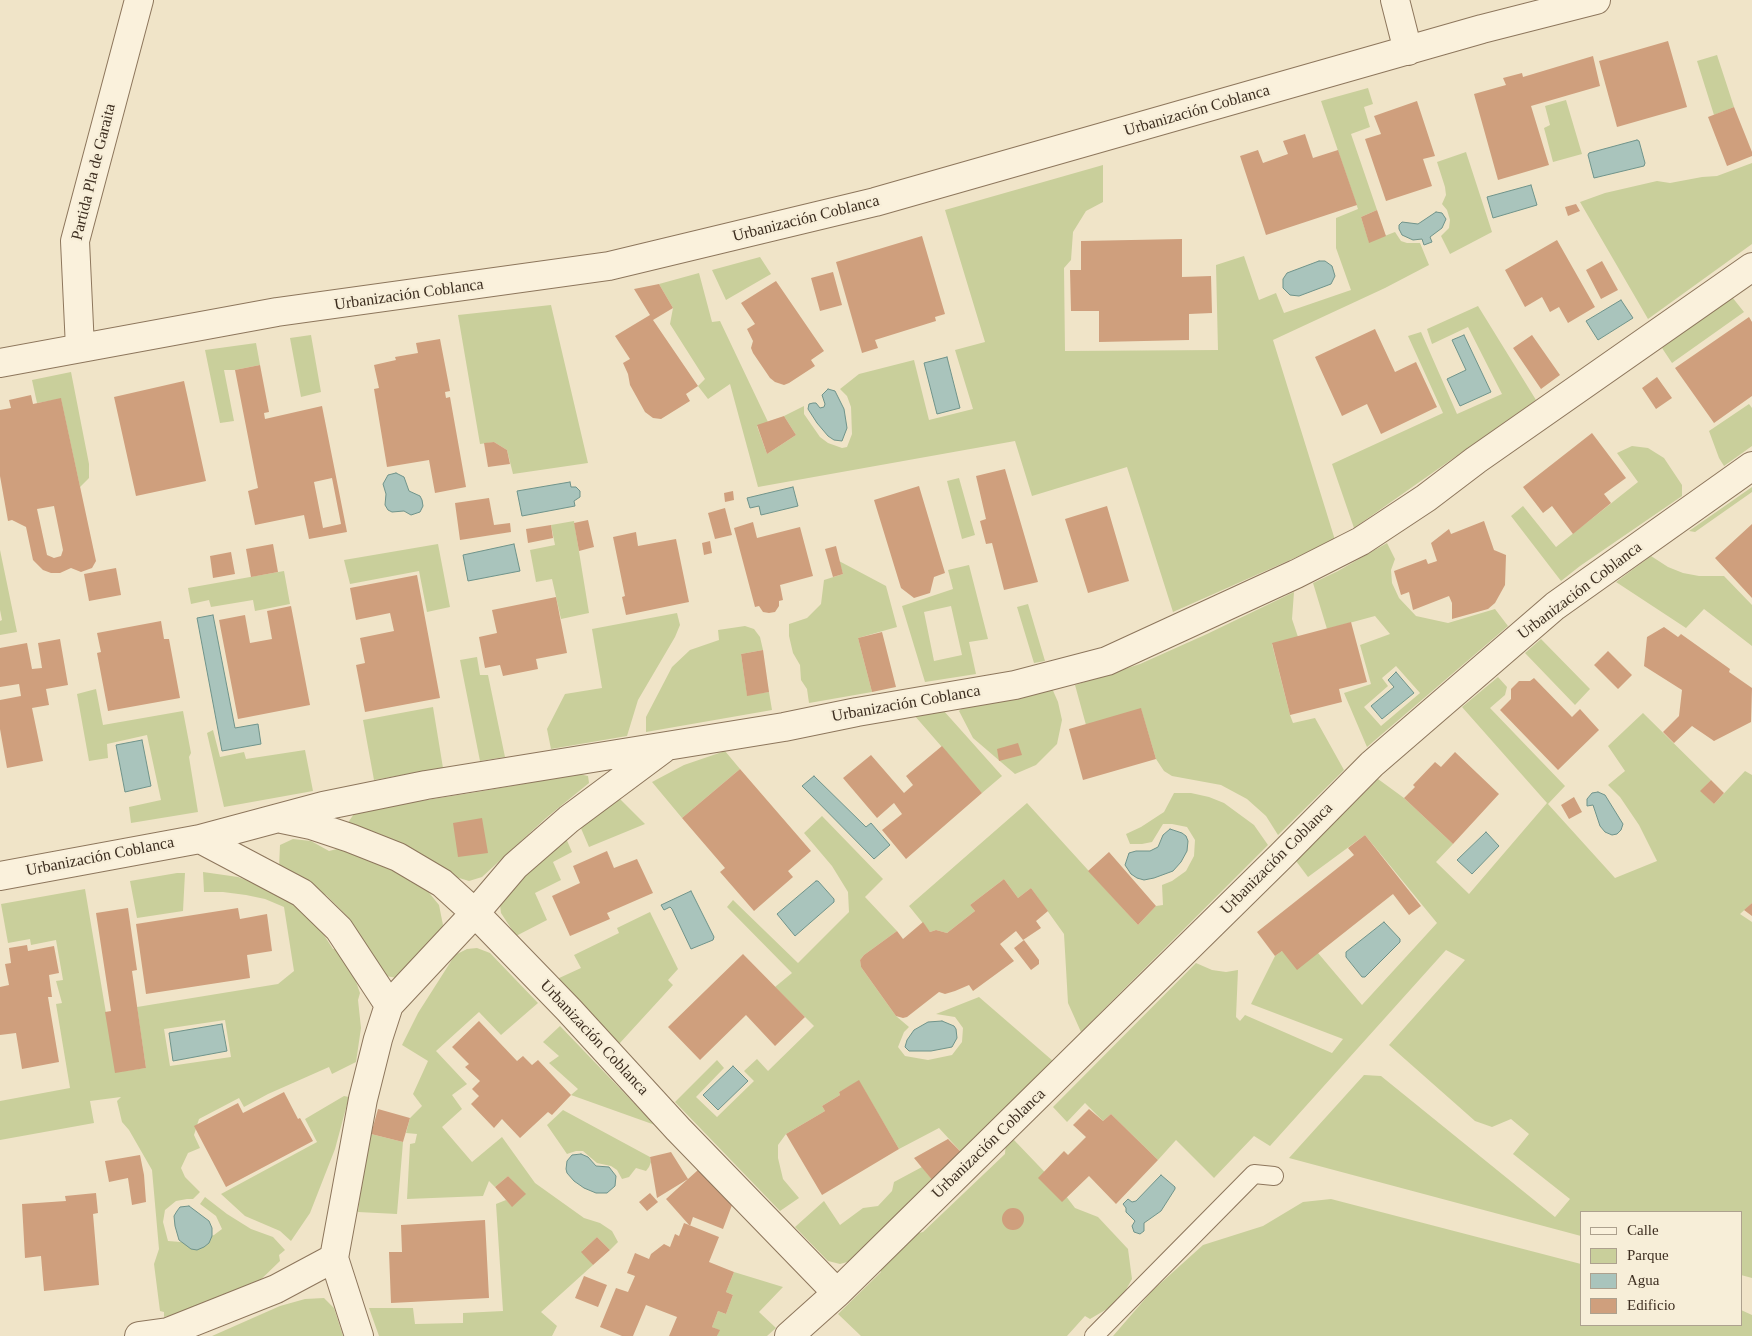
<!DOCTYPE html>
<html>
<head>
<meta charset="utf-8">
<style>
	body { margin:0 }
	#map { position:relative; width:1752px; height:1336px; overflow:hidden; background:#f0e4c8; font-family:"Times New Roman",serif }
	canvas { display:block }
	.legend { position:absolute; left:1580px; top:1211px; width:162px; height:115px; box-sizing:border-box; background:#f7eed8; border:1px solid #ada18e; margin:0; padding:6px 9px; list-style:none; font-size:15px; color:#3d2e20 }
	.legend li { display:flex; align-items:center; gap:10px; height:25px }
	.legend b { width:25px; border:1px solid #ada18e }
</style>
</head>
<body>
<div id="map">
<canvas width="1752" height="1336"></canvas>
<ul class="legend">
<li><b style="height:6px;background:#faf1dc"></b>Calle</li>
<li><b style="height:14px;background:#c9cf9b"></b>Parque</li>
<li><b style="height:14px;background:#a9c4bc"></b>Agua</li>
<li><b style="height:14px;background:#cf9f7d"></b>Edificio</li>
</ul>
</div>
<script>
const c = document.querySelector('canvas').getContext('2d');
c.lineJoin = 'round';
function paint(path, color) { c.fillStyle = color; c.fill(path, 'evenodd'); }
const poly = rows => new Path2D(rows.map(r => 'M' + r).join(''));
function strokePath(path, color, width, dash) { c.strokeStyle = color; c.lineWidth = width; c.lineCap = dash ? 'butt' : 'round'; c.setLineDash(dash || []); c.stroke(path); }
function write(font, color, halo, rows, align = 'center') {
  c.font = font + ' "Times New Roman",serif'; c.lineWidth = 4.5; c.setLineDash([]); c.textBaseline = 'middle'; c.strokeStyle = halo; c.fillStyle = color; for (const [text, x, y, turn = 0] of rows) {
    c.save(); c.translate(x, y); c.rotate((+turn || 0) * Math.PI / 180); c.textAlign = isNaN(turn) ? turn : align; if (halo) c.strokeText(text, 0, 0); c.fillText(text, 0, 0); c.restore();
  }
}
paint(poly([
	[1717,55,1734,107,1714,115,1697,61],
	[1368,88,1373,104,1364,107,1370,127,1351,134,1377,210,1361,217,1369,242,1395,232,1401,241,1407,243,1420,243,1429,265,1385,288,1273,340,1335,540,1173,612,1127,467,1032,496,1015,441,758,487,730,384,708,399,698,386,705,379,670,324,673,308,659,284,699,273,712,322,720,321,768,422,757,426,767,454,796,435,784,416,804,406,804,414,820,437,828,443,842,448,847,447,852,434,851,407,847,396,840,389,859,374,914,360,929,420,973,409,955,350,985,342,945,210,1103,165,1103,202,1086,211,1073,232,1071,260,1064,268,1065,351,1218,350,1216,265,1244,256,1259,300,1276,293,1284,313,1351,290,1336,248,1336,218,1358,209,1321,101],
	[1566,100,1582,154,1553,162,1544,128,1550,125,1545,106],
	[1466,152,1492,232,1450,254,1441,236,1449,228,1450,220,1447,210,1442,204,1446,195,1445,187,1437,162],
	[1752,163,1752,244,1648,319,1580,202,1605,193,1657,181,1670,183,1702,177,1717,176],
	[760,257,771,274,726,300,712,270],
	[1732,297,1744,312,1672,363,1662,348],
	[551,305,588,463,513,474,507,450,494,442,480,444,458,315],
	[1478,306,1536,400,1354,528,1332,464,1443,413,1408,336,1421,332,1457,414,1502,394,1468,327,1432,344,1427,329],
	[311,335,321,392,301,397,290,338],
	[256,343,260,365,235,370,224,370,234,421,220,423,205,350],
	[71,372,89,464,89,478,80,487,61,399,37,403,32,380],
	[1749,404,1752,408,1752,446,1724,466,1719,458,1709,431],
	[1632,446,1648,448,1664,458,1682,485,1682,496,1580,566,1561,581,1511,516,1523,506,1556,547,1638,482,1617,453],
	[959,478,975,535,962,539,947,481],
	[1752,487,1752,492,1695,532,1689,531],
	[574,521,589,613,561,619,552,579,536,582,530,550,555,545,551,525],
	[1387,543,1395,559,1391,570,1392,583,1399,598,1416,616,1448,623,1495,609,1508,626,1367,747,1344,693,1371,684,1360,645,1390,634,1375,616,1327,629,1313,583,1338,571],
	[1396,666,1420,693,1381,726,1364,707,1388,686,1382,678],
	[438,544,450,607,427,612,419,571,350,584,344,560],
	[0,550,17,632,0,635,0,621,2,620,0,610],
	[1651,556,1668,567,1683,573,1699,576,1724,576,1752,605,1752,646,1704,609,1686,628,1616,582],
	[839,561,886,586,897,627,858,638,872,692,809,703,807,689,801,680,800,665,793,653,789,636,789,624,807,618,821,604,824,580,843,574],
	[969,565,988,639,969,642,976,674,925,682,902,606,953,589,948,570],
	[951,606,962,655,934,661,924,612],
	[284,571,290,604,255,611,253,600,211,607,209,600,191,604,188,588],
	[1294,592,1292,619,1298,637,1272,644,1290,715,1293,723,1315,718,1344,770,1278,835,1266,816,1247,799,1221,785,1172,776,1164,771,1156,759,1141,709,1086,725,1075,685,1140,664,1207,634],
	[1028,604,1045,661,1034,663,1017,607],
	[677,613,680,625,675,637,638,700,627,736,551,749,547,729,565,694,602,688,592,629],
	[745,626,754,629,760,637,763,650,741,654,747,695,769,692,772,710,646,732,646,717,672,667,690,650,719,640,718,630],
	[1541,639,1590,689,1575,705,1525,653],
	[477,657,480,675,488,675,505,757,480,761,460,660],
	[1498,677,1507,687,1505,695,1490,708,1565,786,1548,804,1615,878,1657,861,1639,825,1620,797,1608,785,1625,771,1608,746,1643,713,1711,780,1701,791,1714,804,1745,771,1752,775,1752,903,1740,914,1752,922,1752,1278,1741,1275,1741,1212,1581,1212,1581,1236,1289,1158,1364,1075,1381,1076,1555,1217,1570,1199,1513,1154,1529,1134,1511,1119,1492,1127,1475,1121,1389,1045,1465,960,1446,950,1270,1146,1254,1136,1214,1178,1176,1140,1158,1160,1111,1114,1103,1121,1085,1103,1067,1122,1053,1107,1196,963,1212,970,1226,972,1238,970,1236,1017,1240,1021,1245,1015,1332,1053,1343,1039,1251,1004,1275,956,1282,951,1318,953,1362,1005,1437,923,1365,835,1308,877,1296,861,1378,779,1404,798,1453,844,1436,862,1469,894,1547,803,1462,707],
	[1051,686,1058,702,1062,720,1057,744,1036,765,1015,774,973,738,959,711,975,696],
	[96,689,103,725,183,711,191,753,189,757,198,812,131,823,129,807,161,800,147,735,107,744,108,758,89,761,77,694],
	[433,707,443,768,374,780,363,720],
	[943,710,1002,776,982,793,914,715],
	[213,730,220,757,244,752,246,759,305,750,313,791,224,807,207,733],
	[725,751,740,769,682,818,652,782,684,765],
	[579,774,588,776,589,783,546,818,482,877,469,881,449,875,422,884,439,905,443,925,435,944,397,978,386,976,348,917,326,895,310,892,279,868,280,845,293,839,311,841,329,851,341,848,347,824,356,811,477,792],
	[1174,793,1191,793,1209,797,1224,803,1254,825,1268,845,1081,1032,1068,1003,1064,934,1031,888,1018,898,1004,879,970,905,975,911,947,933,936,930,930,932,909,906,1027,803,1138,925,1156,906,1163,905,1162,885,1172,881,1186,871,1194,856,1195,840,1187,827,1172,824,1163,824,1152,842,1142,844,1130,844,1126,834,1141,827,1164,812],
	[620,799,645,824,589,847,580,826],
	[822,816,883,879,865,897,897,931,864,955,860,960,861,967,896,1016,909,1027,904,1032,898,1047,905,1056,928,1060,952,1055,962,1042,963,1028,955,1017,936,1014,979,997,1053,1061,961,1152,939,1128,899,1149,859,1081,839,1092,840,1095,822,1106,825,1111,786,1134,778,1145,778,1158,783,1179,799,1198,780,1211,675,1102,717,1060,724,1068,696,1097,717,1117,754,1081,744,1071,757,1059,768,1071,814,1026,775,987,792,973,727,907,733,900,798,963,849,912,848,892,832,866,804,833],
	[565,836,572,852,553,862,561,880,535,893,547,920,516,936,501,913,500,905,503,895],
	[203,872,238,877,267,888,300,909,322,932,333,949,339,949,351,967,360,993,358,1000,361,1028,356,1062,332,1074,329,1067,268,1094,244,1107,239,1098,199,1119,194,1135,200,1148,188,1153,181,1168,185,1177,200,1192,193,1199,187,1199,176,1201,165,1210,163,1222,168,1241,194,1243,214,1235,222,1229,216,1216,200,1204,205,1197,227,1214,251,1229,273,1237,285,1250,279,1255,280,1261,251,1289,184,1318,173,1315,164,1317,164,1312,160,1311,154,1264,159,1249,152,1170,129,1130,122,1122,117,1101,121,1097,90,1101,94,1123,0,1140,0,1101,70,1088,56,1004,62,1003,56,981,63,980,56,940,31,945,30,939,8,943,1,904,85,889,116,1072,146,1068,137,1007,278,984,294,971,284,907,265,899,246,895,223,892,204,892],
	[225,1020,231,1057,170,1066,164,1029],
	[177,873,185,873,183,911,137,918,130,881],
	[650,912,678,969,668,980,673,985,619,1044,557,979,581,968,574,955,619,933,617,928],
	[477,948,490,953,538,1003,501,1035,479,1012,436,1051,467,1084,452,1095,462,1109,442,1127,472,1162,502,1137,535,1183,584,1218,600,1223,612,1231,618,1242,610,1250,597,1237,582,1251,593,1265,541,1312,557,1326,552,1336,379,1336,369,1308,413,1308,415,1324,463,1323,463,1313,503,1311,496,1204,506,1200,512,1206,525,1194,508,1176,495,1187,489,1181,483,1196,407,1199,410,1144,415,1143,417,1134,406,1133,410,1118,422,1106,413,1094,428,1061,402,1045,418,1013,455,955,467,949],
	[560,1026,655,1125,571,1095,578,1089,549,1063,559,1056,543,1042],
	[344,1096,349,1097,335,1149,310,1213,291,1241,280,1231,245,1216,221,1194,317,1142,305,1119],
	[563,1110,650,1157,651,1162,649,1167,646,1171,636,1168,629,1177,622,1179,617,1170,611,1166,597,1163,583,1151,576,1151,567,1154,547,1125],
	[371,1134,403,1142,397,1214,358,1212,363,1172],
	[1014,1140,1059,1187,1075,1208,1098,1217,1128,1249,1132,1279,1119,1302,1090,1319,1085,1316,1067,1336,861,1336,838,1314,881,1272,881,1259,904,1237,923,1232,1005,1154,1006,1141],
	[922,1167,933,1181,851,1261,840,1264,828,1261,795,1227,824,1201,840,1225,863,1208,878,1206,892,1191,894,1182],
	[1331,1199,1581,1264,1581,1325,1741,1325,1741,1310,1752,1315,1752,1336,1113,1336,1152,1291,1203,1245,1263,1226,1303,1202],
	[734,1272,783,1287,759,1312,776,1328,767,1336,717,1336,719,1330,712,1327,718,1311,726,1314,733,1295,726,1292],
	[324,1298,334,1308,343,1336,212,1336,280,1306,305,1299]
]), '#c9cf9b');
const water = poly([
	[1637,140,1639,141,1645,163,1644,166,1594,178,1588,155,1589,153,1637,140],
	[1531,185,1537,205,1493,218,1487,197,1531,185],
	[1436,212,1442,213,1446,219,1442,228,1430,237,1432,242,1424,245,1422,239,1413,240,1402,235,1399,229,1399,225,1402,222,1418,224,1436,212],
	[1319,261,1325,261,1332,266,1335,276,1331,284,1299,296,1290,295,1283,288,1283,279,1287,273,1319,261],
	[1621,300,1633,318,1598,340,1586,321,1621,300],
	[1464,335,1491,392,1460,406,1447,379,1466,370,1452,340,1464,335],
	[947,357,960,408,937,414,924,363,947,357],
	[828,389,835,391,844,409,847,428,842,441,834,440,828,436,817,423,808,409,809,404,813,403,816,403,820,408,824,407,825,404,822,395,828,389],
	[396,473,404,477,409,491,420,496,422,500,423,506,420,512,411,515,404,511,392,512,388,510,385,505,386,494,383,484,388,475,396,473],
	[570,482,571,487,576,487,580,491,580,497,574,501,575,506,522,516,517,491,570,482],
	[793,487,798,506,761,515,759,506,750,508,747,498,793,487],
	[514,544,520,571,468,581,463,555,514,544],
	[213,615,235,728,258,724,261,744,222,751,197,618,213,615],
	[1396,672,1414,693,1382,719,1371,706,1394,687,1388,680,1396,672],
	[142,740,151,786,125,792,116,745,142,740],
	[814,776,866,827,871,823,890,845,874,859,802,786,814,776],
	[1598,792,1605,795,1623,824,1621,830,1617,834,1612,835,1605,832,1600,826,1593,805,1587,806,1587,799,1592,793,1598,792],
	[1170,829,1182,833,1186,836,1188,841,1187,851,1181,862,1173,871,1154,878,1144,880,1137,878,1131,874,1125,865,1129,853,1136,851,1150,851,1158,847,1163,835,1170,829],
	[1486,832,1499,846,1472,874,1457,860,1486,832],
	[816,881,818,881,834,899,834,902,795,936,777,914,816,881],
	[691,891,714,937,713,940,691,949,672,909,670,907,664,910,661,905,691,891],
	[1384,922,1400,939,1400,942,1365,977,1362,977,1346,957,1346,952,1384,922],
	[942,1021,954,1026,956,1029,957,1038,952,1047,931,1051,909,1051,905,1047,907,1040,914,1030,928,1022,942,1021],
	[222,1024,227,1051,173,1061,169,1033,222,1024],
	[733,1066,748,1081,718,1110,703,1095,733,1066],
	[581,1154,588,1157,596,1166,609,1167,616,1176,615,1186,607,1193,596,1193,584,1188,574,1181,567,1173,566,1169,567,1161,572,1155,581,1154],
	[1161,1175,1175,1187,1175,1189,1161,1211,1144,1223,1144,1231,1140,1234,1134,1232,1132,1226,1135,1221,1126,1212,1126,1208,1123,1204,1128,1199,1132,1202,1136,1201,1161,1175],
	[189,1206,209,1221,212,1228,212,1236,209,1243,204,1247,197,1250,191,1249,179,1240,175,1226,174,1216,177,1211,180,1207,189,1206]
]);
paint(water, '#a9c4bc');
strokePath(water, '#6f938a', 1);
paint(poly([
	[1668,41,1687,107,1617,127,1599,61],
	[1593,56,1600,86,1531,106,1549,165,1498,180,1474,94,1506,85,1503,78,1522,73,1523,77],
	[1417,101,1435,156,1423,159,1432,186,1386,201,1365,139,1381,134,1374,116],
	[1734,107,1752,152,1752,156,1727,166,1708,117],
	[1305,134,1313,158,1338,150,1357,205,1266,235,1240,156,1258,150,1263,163,1288,154,1283,141],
	[1576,204,1580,211,1568,216,1565,207],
	[1377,210,1386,236,1369,243,1361,217],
	[922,236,945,314,935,317,936,321,875,340,878,348,862,353,836,262],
	[1182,239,1182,277,1211,276,1212,313,1189,314,1189,340,1099,342,1099,311,1071,311,1070,270,1081,270,1081,241],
	[1557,240,1595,307,1568,323,1559,307,1550,312,1542,297,1525,307,1505,270],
	[1602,261,1618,290,1601,299,1586,270],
	[833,272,842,305,820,311,811,278],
	[776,281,824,351,811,360,815,366,789,383,784,385,775,382,770,378,753,353,751,348,753,341,747,329,755,324,741,303],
	[659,284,673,308,653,320,698,386,686,394,690,401,661,419,653,418,645,412,630,385,628,374,623,363,630,359,615,336,650,315,634,289],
	[1749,317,1752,322,1752,396,1714,423,1675,368],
	[1375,329,1395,372,1416,362,1437,407,1381,434,1367,404,1342,416,1315,357],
	[1532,335,1560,375,1541,389,1513,348],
	[440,339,450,391,445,392,446,398,450,397,466,487,435,493,429,460,387,467,374,389,379,388,374,365,396,360,395,357,418,353,416,343],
	[260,365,269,412,264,413,265,419,322,406,347,532,309,539,304,515,255,525,248,491,258,488,235,370],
	[332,478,341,524,323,528,314,482],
	[1657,377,1672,398,1656,409,1642,388],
	[184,381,206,481,136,496,114,397],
	[31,395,33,404,61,398,96,561,92,568,81,572,71,568,60,573,51,573,43,570,33,560,26,527,12,520,8,521,0,476,0,410,11,408,9,400],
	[54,506,63,550,61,556,54,558,47,555,37,509],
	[784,416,796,435,767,454,757,425],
	[1592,433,1626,478,1604,494,1611,503,1573,534,1552,506,1543,513,1523,487],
	[494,442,507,450,510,464,488,467,484,443],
	[1005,469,1038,582,1004,590,992,543,986,544,980,521,986,519,976,476],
	[919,486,945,573,934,577,930,593,914,598,901,588,874,500],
	[733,491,734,500,725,502,724,493],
	[489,498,494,525,510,523,511,532,460,540,455,503],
	[1107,506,1129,581,1088,593,1065,519],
	[725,508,732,535,715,539,708,513],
	[588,520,594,547,579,551,574,523],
	[1484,521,1494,550,1506,555,1505,585,1495,603,1488,609,1452,619,1452,603,1449,596,1413,610,1409,592,1401,595,1394,571,1426,559,1428,564,1437,561,1431,543,1449,529,1451,534],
	[753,522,757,538,800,527,813,576,780,585,783,600,779,601,779,606,775,612,769,613,763,612,759,606,755,607,734,528],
	[1752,524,1752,598,1715,558],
	[551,525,553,538,528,543,526,529],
	[636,532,638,546,676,539,689,602,626,615,622,597,625,596,613,537],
	[710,541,712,553,704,555,702,543],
	[273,544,278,572,251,577,246,549],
	[836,546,843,574,833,577,825,549],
	[231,552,235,574,213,578,210,556],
	[116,568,121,595,89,601,84,574],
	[417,575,440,698,365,712,356,665,365,663,360,638,394,631,390,613,356,620,350,588],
	[556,597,567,653,536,659,538,669,503,676,500,665,485,668,479,637,497,633,492,610],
	[291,606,310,705,238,719,219,620,245,615,250,643,272,639,267,611],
	[161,621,164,639,169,639,180,698,108,711,97,653,101,652,97,633],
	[1351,622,1367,682,1339,689,1342,702,1290,715,1272,643],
	[1664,627,1678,637,1681,634,1730,669,1729,672,1752,688,1751,722,1714,741,1692,726,1674,743,1663,732,1679,716,1682,690,1644,666,1647,637],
	[882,632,896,687,872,692,858,638],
	[60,639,68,685,46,689,49,705,32,708,43,761,7,768,0,729,0,700,21,696,19,684,0,687,0,648,27,643,32,669,42,668,38,643],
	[763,650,769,692,747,696,741,654],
	[1608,651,1632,675,1618,689,1594,665],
	[1534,678,1572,717,1580,709,1599,730,1558,770,1500,710,1511,699,1511,689,1519,681,1530,681],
	[1141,708,1156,759,1083,780,1069,729],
	[1018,743,1022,755,999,761,997,749],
	[942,746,982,793,906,859,882,830,902,814,894,803,877,818,843,778,871,755,904,793,913,785,906,776],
	[1455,752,1499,794,1453,844,1404,798,1415,787,1413,785,1435,762,1441,767],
	[740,769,811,851,788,871,793,877,754,911,720,872,725,868,682,818],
	[1711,780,1724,793,1714,804,1700,791],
	[1574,797,1582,812,1569,819,1561,805],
	[482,818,488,853,458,857,453,823],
	[1365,835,1421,906,1409,915,1393,894,1297,970,1282,951,1275,956,1257,932,1354,855,1348,848],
	[607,851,614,868,637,859,653,893,607,913,610,919,570,936,552,896,580,883,573,866],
	[1109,852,1156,906,1138,925,1088,871],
	[1004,879,1018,898,1031,888,1048,911,1036,921,1041,928,1023,940,1016,931,1000,944,1014,961,973,991,969,985,955,991,945,994,939,992,907,1017,903,1018,896,1016,861,967,860,960,864,955,897,931,903,939,923,922,930,932,936,930,947,933,975,911,970,905],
	[1752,903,1752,916,1744,910],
	[128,908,137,970,132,971,146,1068,115,1073,105,1012,111,1011,96,913],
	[238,908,240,919,267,914,272,951,247,955,250,978,146,994,136,924],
	[1024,940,1039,960,1039,964,1031,970,1014,948],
	[27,945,28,951,54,946,59,973,49,975,52,997,48,997,59,1062,22,1069,16,1033,0,1035,0,987,9,985,5,964,11,963,9,948],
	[743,954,805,1017,775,1046,746,1015,700,1060,668,1027],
	[479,1021,517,1061,523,1056,532,1065,538,1060,571,1095,552,1115,548,1112,520,1138,502,1119,494,1128,471,1104,479,1096,472,1089,480,1081,465,1067,469,1064,452,1047],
	[859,1080,899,1149,822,1195,786,1134,825,1111,822,1106,840,1095,839,1092],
	[284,1092,298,1119,300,1118,313,1141,226,1187,194,1126,238,1103,243,1113],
	[378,1109,410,1118,403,1142,371,1134],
	[1089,1109,1103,1121,1111,1114,1158,1160,1116,1204,1089,1176,1062,1202,1038,1178,1064,1151,1068,1155,1086,1137,1073,1125],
	[948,1139,961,1152,933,1181,914,1158],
	[671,1152,688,1179,698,1170,732,1205,723,1229,693,1217,690,1226,666,1199,688,1179,657,1198,650,1157],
	[140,1155,144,1175,146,1202,132,1205,128,1178,109,1182,105,1161],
	[508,1176,526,1194,512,1207,495,1187],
	[96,1193,98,1213,93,1214,99,1285,44,1291,41,1256,25,1258,22,1204,66,1201,65,1196],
	[650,1193,658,1202,647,1211,639,1202],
	'1002 1219a11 11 0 1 1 22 0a11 11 0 1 1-22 0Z',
	[485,1220,489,1298,391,1303,389,1252,402,1252,401,1225],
	[684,1223,719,1237,709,1262,734,1272,726,1292,733,1295,726,1314,718,1311,712,1327,720,1330,717,1336,669,1336,677,1317,646,1305,633,1336,622,1336,600,1327,616,1288,628,1292,635,1276,627,1273,635,1253,649,1259,651,1254,664,1244,670,1247,675,1234,679,1236],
	[597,1237,610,1250,593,1265,581,1252],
	[584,1276,607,1285,598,1307,575,1298]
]), '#cf9f7d');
const lane = poly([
	[1094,1336,1254,1174,1274,1176]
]);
const street = poly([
	[1395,0,1408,51],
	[80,348,75,241,139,0],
	[0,363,277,312,609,266,875,202,1482,29,1596,0],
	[282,819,311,825,350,838,398,857,442,883,475,913,569,1010,678,1129,837,1293,789,1336],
	[200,839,302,893,339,929,389,1005],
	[0,876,200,839,323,806,426,785,784,727,857,712,1015,685,1107,661,1296,574,1361,541,1426,498,1476,460,1752,267],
	[334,1258,359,1336],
	[837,1293,1281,856,1372,764,1555,606,1752,466],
	[139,1336,168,1332,276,1289,334,1258,363,1099,378,1039,389,1005,475,913,515,866,569,819,663,749]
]);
strokePath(lane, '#8d765c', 20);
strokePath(street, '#8d765c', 30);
strokePath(lane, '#faf1dc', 18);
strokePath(street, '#faf1dc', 28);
write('16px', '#3d2e20', '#f7eed8', [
	["Urbanización Coblanca",1197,111,-16],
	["Partida Pla de Garaita",94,172,-76],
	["Urbanización Coblanca",806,219,-14],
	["Urbanización Coblanca",409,295,-8],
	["Urbanización Coblanca",1580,591,-37],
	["Urbanización Coblanca",906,704,-10],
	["Urbanización Coblanca",100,857,-11],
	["Urbanización Coblanca",1277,859,-45],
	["Urbanización Coblanca",594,1038,47],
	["Urbanización Coblanca",989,1144,-44]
]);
</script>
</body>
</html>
